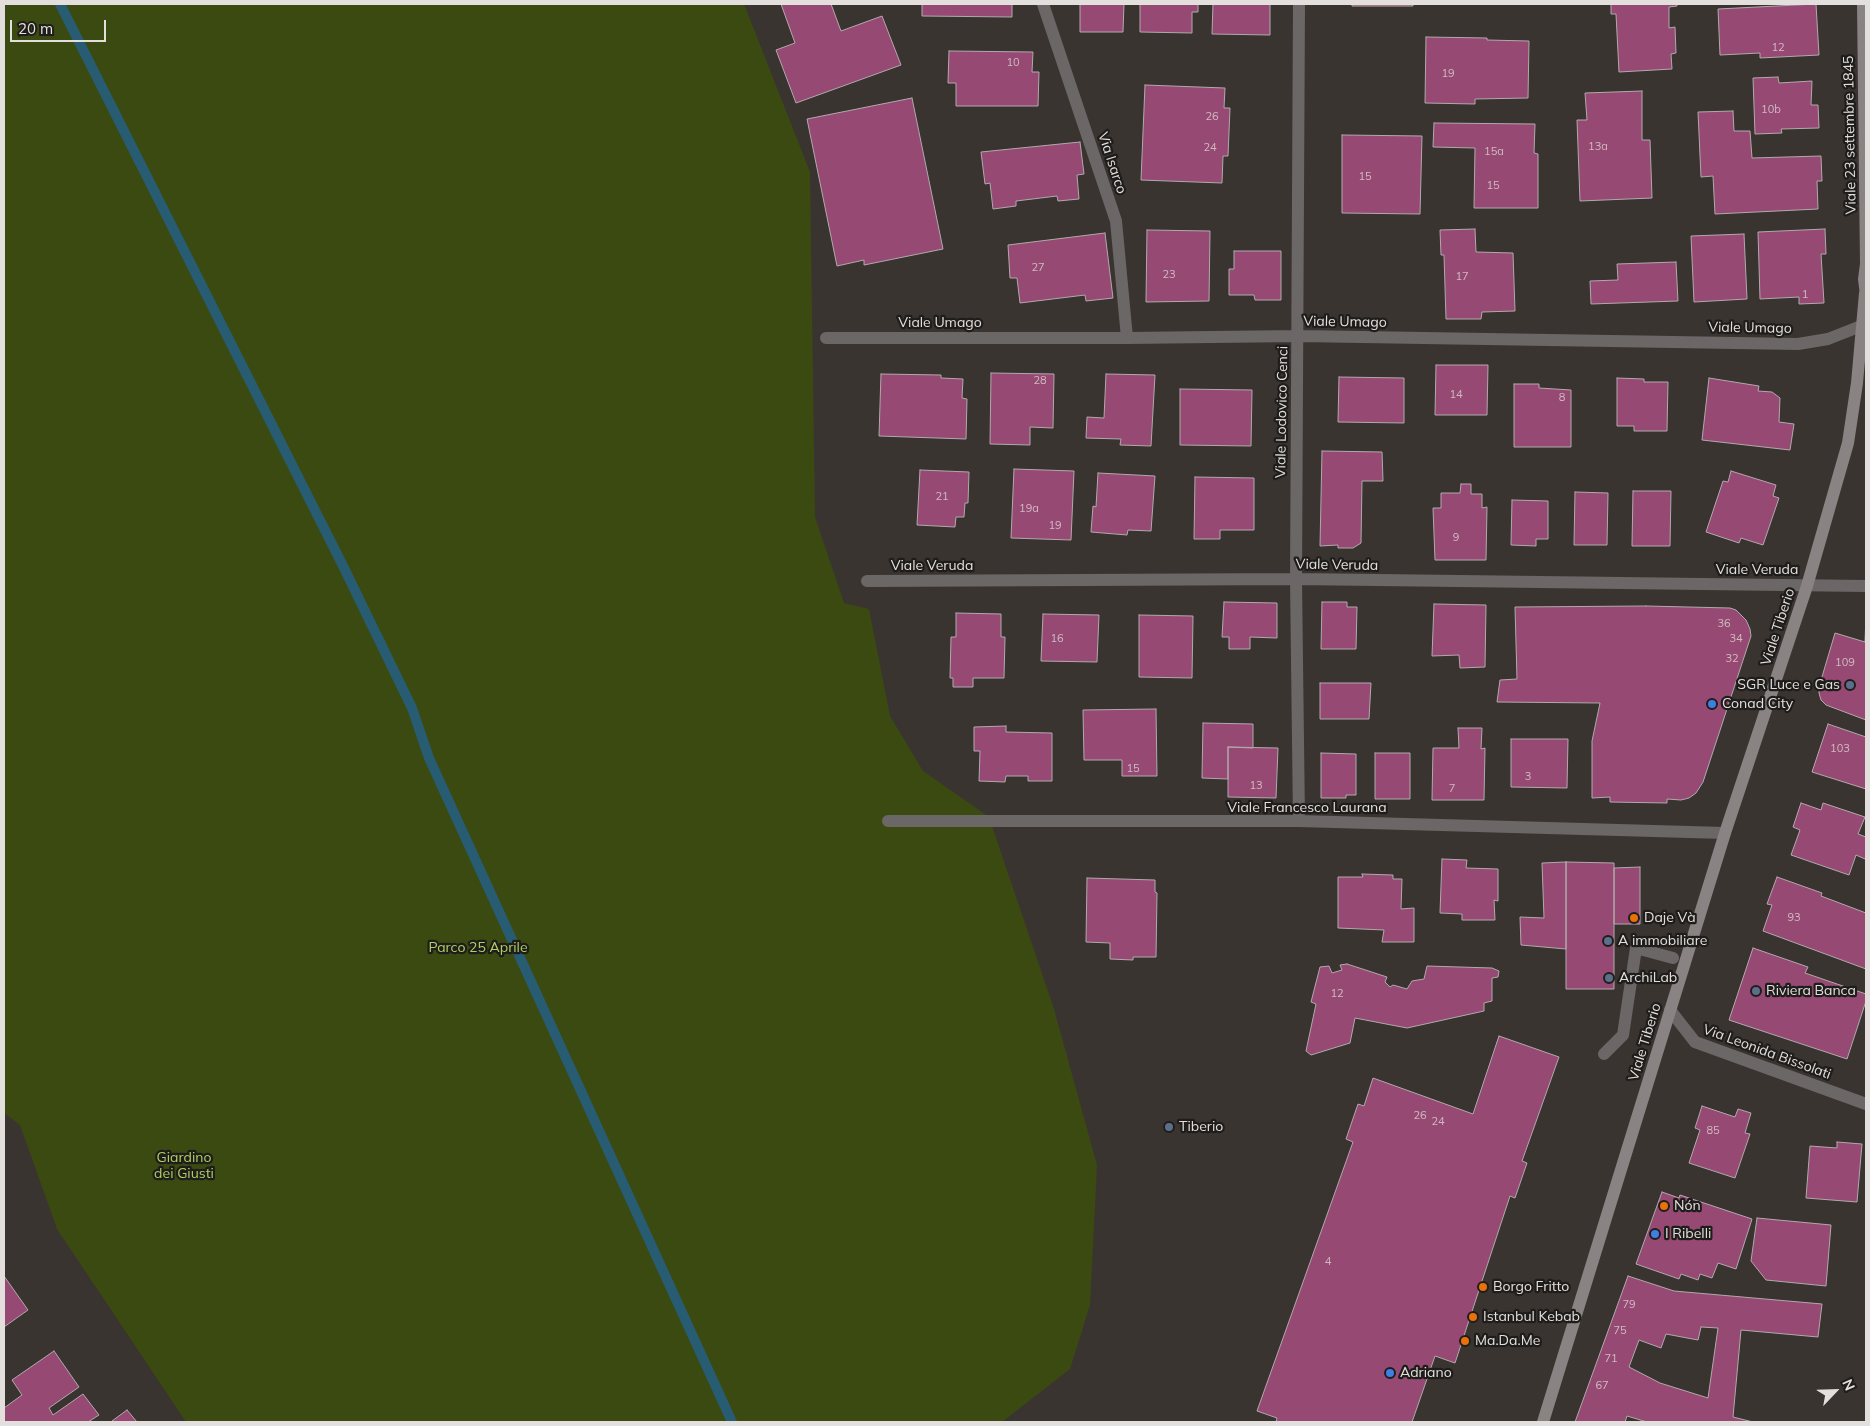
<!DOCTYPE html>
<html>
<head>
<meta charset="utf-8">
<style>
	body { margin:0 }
	#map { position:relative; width:1870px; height:1426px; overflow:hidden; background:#3a3430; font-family:Mulish,sans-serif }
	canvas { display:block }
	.frame { position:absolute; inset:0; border:5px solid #e3dfdc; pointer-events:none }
	.north { position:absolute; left:1810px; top:1366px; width:50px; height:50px; -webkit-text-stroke:4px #1f1d1b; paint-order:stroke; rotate:66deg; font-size:14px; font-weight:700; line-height:20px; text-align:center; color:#e3dfdc }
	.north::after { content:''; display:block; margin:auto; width:18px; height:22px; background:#e3dfdc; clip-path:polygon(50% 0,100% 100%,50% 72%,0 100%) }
	.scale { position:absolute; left:10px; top:20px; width:96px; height:22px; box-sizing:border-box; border:2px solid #e3dfdc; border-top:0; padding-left:6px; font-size:15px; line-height:18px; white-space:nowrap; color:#e3dfdc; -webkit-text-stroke:4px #1f1d1b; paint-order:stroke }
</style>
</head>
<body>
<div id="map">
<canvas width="1870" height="1426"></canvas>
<div class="frame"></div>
<div class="north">N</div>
<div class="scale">20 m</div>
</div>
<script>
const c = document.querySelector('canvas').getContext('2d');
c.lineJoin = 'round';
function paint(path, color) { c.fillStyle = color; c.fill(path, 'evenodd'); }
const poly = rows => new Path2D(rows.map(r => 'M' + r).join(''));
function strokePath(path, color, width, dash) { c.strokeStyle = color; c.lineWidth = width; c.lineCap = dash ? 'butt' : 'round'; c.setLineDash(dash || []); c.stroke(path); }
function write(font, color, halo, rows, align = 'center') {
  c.font = font + ' Mulish,sans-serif'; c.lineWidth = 4.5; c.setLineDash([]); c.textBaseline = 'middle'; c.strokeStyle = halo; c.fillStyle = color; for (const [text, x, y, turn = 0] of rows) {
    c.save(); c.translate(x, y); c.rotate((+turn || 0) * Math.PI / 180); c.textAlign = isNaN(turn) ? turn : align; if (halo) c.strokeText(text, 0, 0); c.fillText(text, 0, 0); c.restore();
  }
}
paint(poly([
	[4,4,744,4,810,172,815,517,844,603,869,609,890,716,923,771,989,817,1054,1009,1097,1165,1090,1305,1070,1369,1002,1422,186,1422,57,1229,20,1125,4,1113]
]), '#3b4a11');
strokePath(poly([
	[60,4,344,568,412,708,429,758,732,1422]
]), '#275c73', 10);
const building = poly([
	[781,4,831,4,841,31,882,16,901,65,796,103,776,50,795,43,781,4],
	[922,4,1012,4,1012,17,922,16,922,4],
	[1080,4,1124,4,1123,32,1080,32,1080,4],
	[1140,4,1198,4,1198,12,1192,12,1192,33,1140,32,1140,4],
	[1213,4,1270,4,1270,35,1212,34,1213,4],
	[1352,4,1413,4,1413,6,1352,6,1352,4],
	[1611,4,1677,4,1677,6,1669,7,1669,28,1675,27,1676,53,1671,54,1672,69,1619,72,1616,14,1611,14,1611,4],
	[1816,4,1819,55,1760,58,1760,53,1720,55,1718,9,1816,4],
	[1426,37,1487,38,1487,40,1529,41,1528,98,1475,99,1475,104,1425,103,1426,37],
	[949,51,1033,52,1032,72,1039,72,1038,106,956,106,956,83,948,83,949,51],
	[1778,77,1779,83,1812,81,1811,105,1818,105,1819,128,1781,129,1782,133,1755,134,1753,78,1778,77],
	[1145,85,1225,88,1224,108,1230,108,1228,156,1223,156,1222,183,1141,180,1145,85],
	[1642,91,1642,140,1650,140,1652,198,1580,201,1577,120,1587,120,1585,93,1642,91],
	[912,98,943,249,864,265,864,260,837,266,807,119,912,98],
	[1733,111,1734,131,1750,131,1752,158,1821,156,1822,181,1817,181,1818,209,1715,214,1713,176,1701,177,1698,112,1733,111],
	[1434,123,1535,124,1534,153,1538,154,1538,208,1474,208,1475,148,1433,147,1434,123],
	[1342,135,1422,136,1420,214,1342,213,1342,135],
	[1080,142,1084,174,1077,175,1079,199,1058,201,1057,196,1016,201,1016,206,993,209,990,183,985,184,981,152,1080,142],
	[1475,229,1476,252,1513,253,1515,311,1482,312,1481,319,1446,319,1444,255,1441,255,1440,230,1475,229],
	[1825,229,1826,254,1821,254,1824,303,1799,304,1799,297,1760,299,1758,232,1825,229],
	[1147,230,1210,231,1209,301,1146,302,1147,230],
	[1105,233,1113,298,1086,301,1085,295,1020,303,1017,278,1010,278,1008,245,1105,233],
	[1744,234,1747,299,1694,302,1691,236,1744,234],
	[1234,251,1281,251,1281,300,1255,300,1254,295,1229,295,1229,269,1234,269,1234,251],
	[1676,262,1678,301,1591,304,1590,281,1618,280,1617,264,1676,262],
	[1436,365,1488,365,1487,415,1435,415,1436,365],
	[991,373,1054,374,1053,428,1030,427,1030,445,990,444,991,373],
	[881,374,941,375,941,378,963,379,962,398,967,399,966,439,879,436,881,374],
	[1106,374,1155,375,1151,446,1120,445,1121,439,1086,438,1087,417,1104,418,1106,374],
	[1339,377,1404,378,1404,423,1338,422,1339,377],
	[1617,378,1644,379,1644,382,1668,382,1667,431,1634,431,1634,426,1617,426,1617,378],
	[1709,378,1759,386,1758,391,1772,392,1780,398,1779,422,1794,424,1790,450,1702,440,1709,378],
	[1514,384,1539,384,1539,388,1571,390,1571,447,1514,447,1514,384],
	[1180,389,1252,390,1251,446,1180,445,1180,389],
	[1322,451,1382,452,1383,481,1362,481,1361,543,1353,548,1338,548,1338,545,1320,546,1322,451],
	[1014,469,1074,471,1071,540,1011,538,1014,469],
	[920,470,969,472,968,503,965,503,964,517,956,517,955,527,917,525,920,470],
	[1731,471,1776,485,1773,496,1779,498,1763,545,1741,538,1739,543,1706,532,1723,481,1728,482,1731,471],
	[1098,473,1155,476,1151,531,1128,530,1127,535,1091,532,1093,506,1096,507,1098,473],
	[1195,477,1254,478,1254,530,1220,530,1220,539,1194,539,1195,477],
	[1461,484,1471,484,1471,494,1482,494,1482,508,1487,507,1486,560,1435,560,1433,508,1441,508,1441,493,1460,493,1461,484],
	[1633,491,1671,491,1670,546,1632,546,1633,491],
	[1575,492,1608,493,1607,545,1574,545,1575,492],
	[1512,500,1548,501,1548,539,1536,539,1536,546,1511,545,1512,500],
	[1224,602,1277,603,1277,638,1250,637,1250,649,1229,649,1229,637,1222,637,1224,602],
	[1322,602,1347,602,1347,607,1357,607,1356,649,1321,649,1322,602],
	[1434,604,1486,605,1485,667,1460,668,1459,655,1432,656,1434,604],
	[1646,606,1730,608,1736,610,1746,620,1750,629,1751,636,1703,782,1696,793,1689,798,1681,800,1667,799,1667,803,1610,802,1610,797,1592,798,1592,741,1600,703,1497,702,1500,680,1517,679,1515,607,1646,606],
	[956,613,1001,614,1001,637,1005,637,1004,678,973,678,973,687,953,687,953,678,950,678,951,637,956,637,956,613],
	[1043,614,1099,615,1097,662,1041,661,1043,614],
	[1139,615,1193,616,1192,678,1139,677,1139,615],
	[1866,616,1866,720,1826,705,1821,700,1819,693,1819,687,1835,633,1865,642,1866,616],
	[1320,683,1371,683,1369,719,1320,719,1320,683],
	[1156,709,1157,776,1122,776,1122,760,1084,760,1083,710,1156,709],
	[1203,723,1253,724,1253,748,1228,747,1228,779,1202,778,1203,723],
	[1828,724,1866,737,1866,789,1812,772,1828,724],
	[1006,726,1006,732,1052,733,1052,781,1028,781,1028,776,1006,776,1005,782,979,781,980,751,974,751,974,727,1006,726],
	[1458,728,1482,728,1481,749,1485,748,1484,800,1432,800,1433,748,1459,748,1458,728],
	[1511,739,1568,739,1567,788,1511,787,1511,739],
	[1228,747,1278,748,1276,798,1228,797,1228,747],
	[1321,753,1356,754,1356,795,1346,795,1346,798,1321,798,1321,753],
	[1375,753,1410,753,1410,799,1375,799,1375,753],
	[1801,803,1821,810,1823,803,1865,817,1858,834,1866,837,1866,856,1865,859,1856,855,1849,875,1791,855,1800,830,1793,827,1801,803],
	[1442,859,1467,860,1466,868,1498,869,1498,901,1494,900,1495,920,1462,920,1462,914,1440,913,1442,859],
	[1566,862,1566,949,1521,945,1520,917,1544,918,1542,863,1566,862],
	[1566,862,1614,863,1614,989,1566,989,1566,862],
	[1640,867,1640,924,1614,924,1614,868,1640,867],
	[1362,874,1393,875,1393,879,1402,879,1401,909,1414,908,1414,942,1382,942,1384,930,1338,928,1338,877,1363,877,1362,874],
	[1777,877,1822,893,1821,896,1866,913,1866,969,1763,931,1772,905,1767,904,1777,877],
	[1087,878,1155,880,1155,892,1157,893,1156,957,1133,957,1133,960,1110,959,1110,943,1086,942,1087,878],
	[1753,948,1808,967,1805,973,1866,994,1866,1001,1847,1059,1729,1020,1753,948],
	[1347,964,1387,977,1385,982,1390,987,1393,985,1407,989,1412,981,1424,979,1427,966,1492,968,1499,971,1498,977,1492,978,1492,1001,1484,1003,1484,1011,1407,1028,1355,1018,1350,1043,1311,1055,1306,1051,1316,1004,1311,1002,1320,967,1329,966,1332,973,1342,970,1340,965,1347,964],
	[1499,1036,1559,1057,1522,1161,1527,1163,1515,1198,1510,1196,1455,1363,1435,1356,1412,1422,1276,1422,1277,1418,1257,1411,1353,1142,1346,1139,1358,1104,1364,1106,1373,1078,1473,1114,1499,1036],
	[1702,1106,1735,1117,1738,1109,1751,1113,1745,1133,1750,1134,1735,1178,1689,1163,1700,1130,1695,1128,1702,1106],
	[1837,1142,1862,1144,1857,1202,1806,1198,1810,1146,1837,1148,1837,1142],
	[1662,1192,1679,1198,1680,1195,1752,1219,1736,1269,1718,1263,1712,1278,1700,1274,1698,1280,1681,1274,1679,1279,1636,1264,1662,1192],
	[1757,1218,1831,1225,1826,1286,1766,1280,1751,1261,1757,1218],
	[4,1276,28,1310,4,1327,4,1276],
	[1628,1276,1674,1291,1822,1304,1818,1337,1741,1330,1733,1417,1753,1422,1647,1422,1627,1416,1625,1422,1575,1422,1628,1276],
	[1701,1327,1718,1328,1708,1398,1660,1383,1629,1367,1639,1340,1661,1348,1666,1334,1698,1340,1701,1327],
	[54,1351,79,1387,49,1408,53,1415,83,1394,99,1415,88,1422,4,1422,4,1408,22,1395,12,1380,54,1351],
	[127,1410,137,1422,113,1422,112,1421,127,1410]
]);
paint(building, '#964a73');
strokePath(building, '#b1a9ad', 1);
strokePath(poly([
	[1043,4,1116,221,1127,338],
	[826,338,1127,338,1299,336,1798,344,1828,339,1861,326],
	[867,581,1296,579,1866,586],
	[888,821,1299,821,1725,833],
	[1299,821,1296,579,1299,4],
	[1670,1010,1695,1042,1866,1104],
	[1604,1054,1623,1035,1636,948,1673,958]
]), '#6b6767', 12);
strokePath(poly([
	[1863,4,1866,265],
	[1866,264,1864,279,1866,295],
	[1543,1422,1725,833,1807,586,1848,443,1857,383,1865,293]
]), '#898383', 12);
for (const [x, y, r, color] of [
	[1850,685,5,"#5c6f8a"],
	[1712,704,5,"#3f7fe0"],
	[1634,918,5,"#e8710a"],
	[1608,941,5,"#5c6f8a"],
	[1609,978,5,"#5c6f8a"],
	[1756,991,5,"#5c6f8a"],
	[1169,1127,5,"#5c6f8a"],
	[1664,1206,5,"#e8710a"],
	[1655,1234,5,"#3f7fe0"],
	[1483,1287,5,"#e8710a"],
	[1473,1317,5,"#e8710a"],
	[1465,1341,5,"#e8710a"],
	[1390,1373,5,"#3f7fe0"]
]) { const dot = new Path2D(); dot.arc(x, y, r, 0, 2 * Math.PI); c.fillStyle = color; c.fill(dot); strokePath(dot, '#1f1d1b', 2); }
write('11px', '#d0bac2', null, [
	["12",1778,48],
	["10",1013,63],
	["19",1448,74],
	["10b",1771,110],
	["26",1212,117],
	["13a",1598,147],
	["24",1210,148],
	["15a",1494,152],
	["15",1365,177],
	["15",1493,186],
	["27",1038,268],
	["23",1169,275],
	["17",1462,277],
	["1",1805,295],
	["28",1040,381],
	["14",1456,395],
	["8",1562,398],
	["21",942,497],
	["19a",1029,509],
	["19",1055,526],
	["9",1456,538],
	["36",1724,624],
	["16",1057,639],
	["34",1736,639],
	["32",1732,659],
	["109",1845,663],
	["103",1840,749],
	["15",1133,769],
	["3",1528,777],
	["13",1256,786],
	["7",1452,789],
	["93",1794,918],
	["12",1337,994],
	["26",1420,1116],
	["24",1438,1122],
	["85",1713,1131],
	["4",1328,1262],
	["79",1629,1305],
	["75",1620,1331],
	["71",1611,1359],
	["67",1602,1386]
]);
write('14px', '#e3dfdc', '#1f1d1b', [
	["Viale 23 settembre 1845",1850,135,-91],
	["Via Isarco",1112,163,72],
	["Viale Umago",1345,322,1],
	["Viale Umago",940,323],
	["Viale Umago",1750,328,1],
	["Viale Lodovico Cenci",1282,412,-89],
	["Viale Veruda",1337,565,1],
	["Viale Veruda",932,566],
	["Viale Veruda",1757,570],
	["Viale Tiberio",1778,627,-72],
	["Viale Francesco Laurana",1307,808],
	["Viale Tiberio",1645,1042,-73],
	["Via Leonida Bissolati",1767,1052,20]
]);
write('14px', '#e3dfdc', '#1f1d1b', [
	["SGR Luce e Gas",1840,685,"right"],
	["Conad City",1722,704],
	["Daje Và",1644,918],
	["A immobiliare",1618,941],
	["ArchiLab",1619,978],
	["Riviera Banca",1766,991],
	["Tiberio",1179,1127],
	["Nón",1674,1206],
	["I Ribelli",1665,1234],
	["Borgo Fritto",1493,1287],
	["Istanbul Kebab",1483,1317],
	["Ma.Da.Me",1475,1341],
	["Adriano",1400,1373]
], 'left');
write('14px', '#afd061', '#1f1d1b', [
	["Parco 25 Aprile",478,948],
	["Giardino",184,1158],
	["dei Giusti",184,1174]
]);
</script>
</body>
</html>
